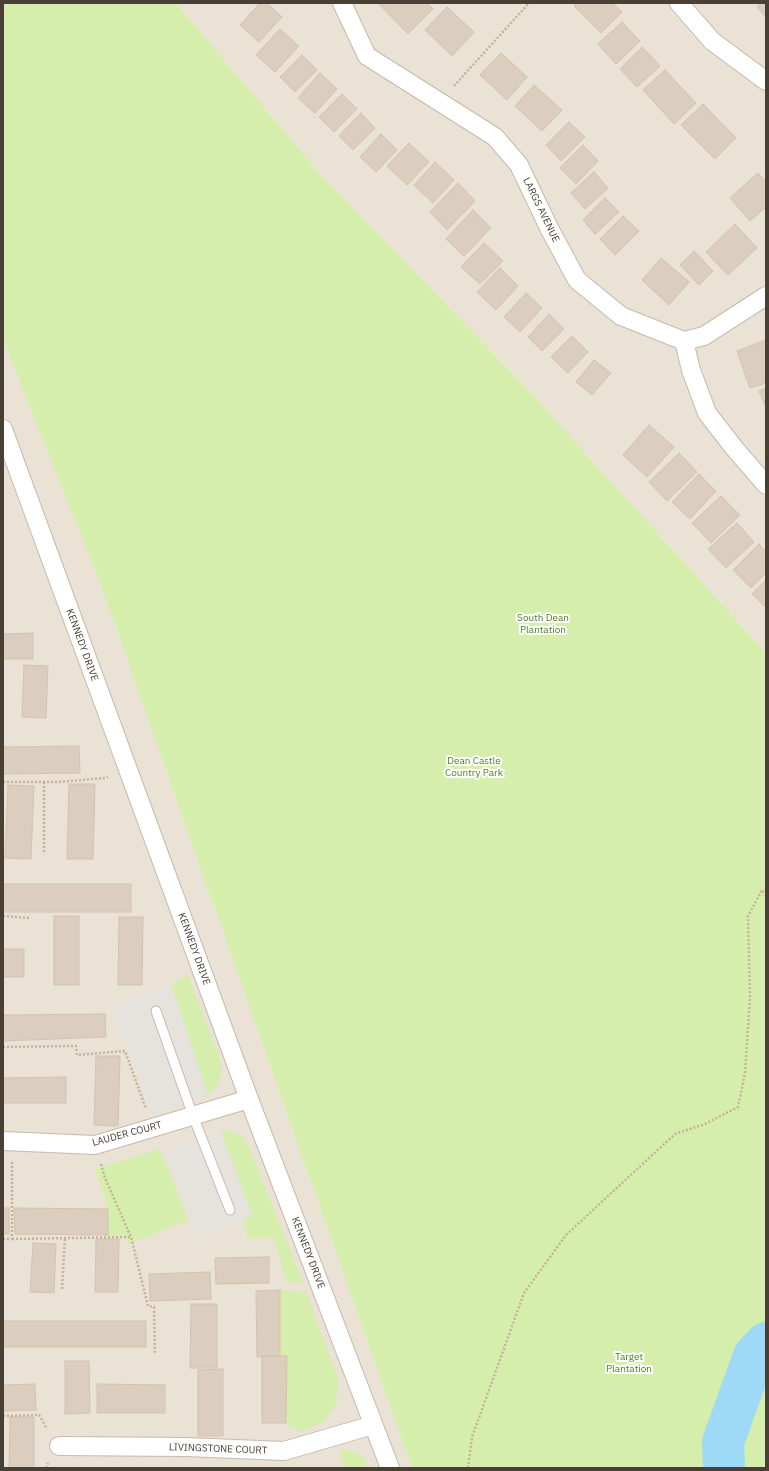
<!DOCTYPE html>
<html>
<head>
<meta charset="utf-8">
<style>
	body { margin:0 }
	#map { position:relative; width:769px; height:1471px; overflow:hidden; background:#f5f0e7; font-family:"IBM Plex Sans",sans-serif }
	canvas { display:block }
	.frame { position:absolute; inset:0; border:4px solid #494035; pointer-events:none }
</style>
</head>
<body>
<div id="map">
<canvas width="769" height="1471"></canvas>
<div class="frame"></div>
</div>
<script>
const c = document.querySelector('canvas').getContext('2d');
c.lineJoin = 'round';
function paint(path, color) { c.fillStyle = color; c.fill(path, 'evenodd'); }
const poly = rows => new Path2D(rows.map(r => 'M' + r).join(''));
function strokePath(path, color, width, dash) { c.strokeStyle = color; c.lineWidth = width; c.lineCap = dash ? 'butt' : 'round'; c.setLineDash(dash || []); c.stroke(path); }
function write(font, color, halo, rows, align = 'center') {
  c.font = font + ' "IBM Plex Sans",sans-serif'; c.lineWidth = 4; c.setLineDash([]); c.textBaseline = 'middle'; c.strokeStyle = halo; c.fillStyle = color; for (const [text, x, y, turn = 0] of rows) {
    c.save(); c.translate(x, y); c.rotate((+turn || 0) * Math.PI / 180); c.textAlign = isNaN(turn) ? turn : align; if (halo) c.strokeText(text, 0, 0); c.fillText(text, 0, 0); c.restore();
  }
}
paint(poly([
	[176,3,766,3,766,653,520,381,321,175],
	[3,340,100,583,412,1468,3,1468]
]), '#eae2d5');
paint(poly([
	[3,3,176,3,321,175,520,381,766,653,766,1468,412,1468,100,583,3,340],
	[188,975,221,1062,220,1080,208,1096,170,985],
	[221,1131,231,1131,244,1138,253,1157,303,1283,286,1282,274,1237,248,1239],
	[160,1149,188,1220,129,1244,125,1235,108,1236,108,1209,95,1169],
	[280,1290,306,1292,339,1381,336,1403,324,1422,300,1432,286,1423,287,1357,280,1356],
	[339,1450,353,1451,364,1458,368,1468,345,1468]
]), '#d5eeac');
paint(poly([
	[171,984,208,1096,152,1114,112,1006],
	[221,1131,252,1216,198,1236,166,1151]
]), '#e6e3df');
strokePath(poly([
	[724,1468,723,1442,754,1356,766,1343]
]), '#9edaf8', 42);
const building = poly([
	[260,3,267,3,282,17,259,42,240,25,260,3],
	[379,3,427,3,433,9,408,34,379,4,379,3],
	[577,3,612,3,622,12,601,33,574,6,577,3],
	[761,3,766,3,766,17,757,7,761,3],
	[447,7,474,32,452,56,425,30,447,7],
	[622,22,640,41,616,64,598,44,622,22],
	[280,29,299,46,275,72,256,55,280,29],
	[642,47,660,66,637,87,620,69,642,47],
	[501,53,527,77,507,100,480,75,501,53],
	[302,55,317,70,295,92,280,77,302,55],
	[665,70,696,103,674,124,643,90,665,70],
	[320,73,337,89,315,113,298,98,320,73],
	[534,85,562,110,542,131,515,106,534,85],
	[342,94,357,109,334,132,319,117,342,94],
	[703,104,736,138,715,159,681,125,703,104],
	[361,113,375,128,353,150,339,136,361,113],
	[569,122,585,137,561,161,546,145,569,122],
	[381,134,397,150,376,172,360,157,381,134],
	[409,143,429,162,407,185,387,166,409,143],
	[583,145,598,161,576,184,560,168,583,145],
	[435,162,454,180,433,203,414,185,435,162],
	[594,172,608,188,585,209,571,193,594,172],
	[758,173,766,182,766,207,750,221,730,198,758,173],
	[458,183,475,201,447,230,430,212,458,183],
	[605,198,619,212,595,234,583,220,605,198],
	[473,210,491,228,464,256,446,239,473,210],
	[623,216,639,231,615,255,600,239,623,216],
	[735,224,757,248,728,275,706,252,735,224],
	[484,243,503,261,480,284,461,267,484,243],
	[694,251,713,271,699,285,680,265,694,251],
	[661,258,689,282,669,305,642,280,661,258],
	[500,268,518,286,496,310,477,292,500,268],
	[526,293,542,308,520,332,504,317,526,293],
	[549,314,564,329,542,351,528,337,549,314],
	[572,336,588,352,568,373,551,357,572,336],
	[766,340,766,383,750,388,737,351,766,340],
	[594,360,611,373,592,395,576,382,594,360],
	[766,388,766,408,759,391,766,388],
	[649,425,674,447,647,477,623,455,649,425],
	[679,453,697,472,667,501,649,482,679,453],
	[699,474,716,491,690,519,672,502,699,474],
	[721,496,740,515,711,543,692,523,721,496],
	[737,523,754,542,726,568,708,549,737,523],
	[759,544,766,552,766,573,751,588,733,570,759,544],
	[766,580,766,608,752,594,766,580],
	[33,633,33,659,3,659,3,634,33,633],
	[24,665,48,666,46,718,22,717,24,665],
	[79,746,80,773,3,774,3,747,79,746],
	[69,784,95,784,93,859,67,859,69,784],
	[8,785,34,786,31,859,5,858,8,785],
	[3,884,131,884,131,912,3,912,3,884],
	[54,916,79,916,79,985,54,985,54,916],
	[119,917,143,917,142,985,118,985,119,917],
	[3,949,24,949,24,977,3,977,3,949],
	[105,1014,106,1037,3,1041,3,1015,105,1014],
	[96,1056,120,1056,118,1126,94,1125,96,1056],
	[66,1077,66,1103,3,1103,3,1078,66,1077],
	[3,1208,9,1208,9,1234,3,1234,3,1208],
	[14,1208,108,1209,108,1235,15,1234,14,1208],
	[96,1239,119,1239,118,1292,95,1292,96,1239],
	[33,1243,56,1244,54,1293,30,1292,33,1243],
	[269,1257,269,1283,216,1284,215,1258,269,1257],
	[210,1272,211,1299,150,1301,149,1274,210,1272],
	[280,1290,280,1356,257,1357,256,1291,280,1290],
	[191,1304,217,1304,217,1368,190,1368,191,1304],
	[3,1321,146,1321,146,1347,3,1347,3,1321],
	[262,1356,287,1356,286,1423,262,1423,262,1356],
	[65,1361,89,1361,90,1413,65,1414,65,1361],
	[223,1369,223,1436,198,1436,198,1370,223,1369],
	[35,1384,36,1410,3,1411,3,1385,35,1384],
	[97,1384,165,1385,165,1413,97,1413,97,1384],
	[10,1417,34,1417,34,1468,9,1468,10,1417]
]);
paint(building, '#dbcebe');
strokePath(building, '#d4c2ae', 1);
const lane = poly([
	[156,1011,193,1116,230,1210]
]);
const street = poly([
	[342,3,367,56,495,137,519,165,549,228,577,280,621,316,684,341,704,336,766,296],
	[679,3,712,41,766,81],
	[684,341,691,370,707,413,735,449,766,485],
	[3,429,249,1099,390,1468],
	[3,1141,95,1145,249,1099],
	[59,1446,186,1447,284,1451,373,1425]
]);
strokePath(lane, '#c5baac', 11);
strokePath(street, '#c5baac', 20);
strokePath(poly([
	[454,86,529,3],
	[3,782,58,782,105,778,108,777],
	[44,852,44,781],
	[3,916,29,918],
	[3,1047,76,1046,77,1055,125,1051,146,1109],
	[101,1164,105,1178,131,1237,148,1306,154,1307,155,1354],
	[3,1239,12,1239,12,1162],
	[12,1239,131,1237],
	[62,1289,65,1238],
	[3,1416,39,1415,47,1429],
	[46,1468,48,1463],
	[468,1468,472,1437,524,1293,566,1235,675,1134,705,1124,738,1107,745,1073,750,998,748,916,762,890,766,896]
]), '#c5b298', 2.5, [2, 2]);
strokePath(lane, '#fff', 9);
strokePath(street, '#fff', 18);
write('10px', '#494035', '#fff', [
	["LARGS AVENUE",541,210,64],
	["KENNEDY DRIVE",82,645,70],
	["KENNEDY DRIVE",194,949,70],
	["LAUDER COURT",127,1134,-15],
	["KENNEDY DRIVE",308,1253,69],
	["LIVINGSTONE COURT",218,1449,2]
]);
write('10px', '#4d8222', '#fff', [
	["South Dean",543,618],
	["Plantation",543,630],
	["Dean Castle",474,761],
	["Country Park",474,773],
	["Target",629,1357],
	["Plantation",629,1369]
]);
</script>
</body>
</html>
